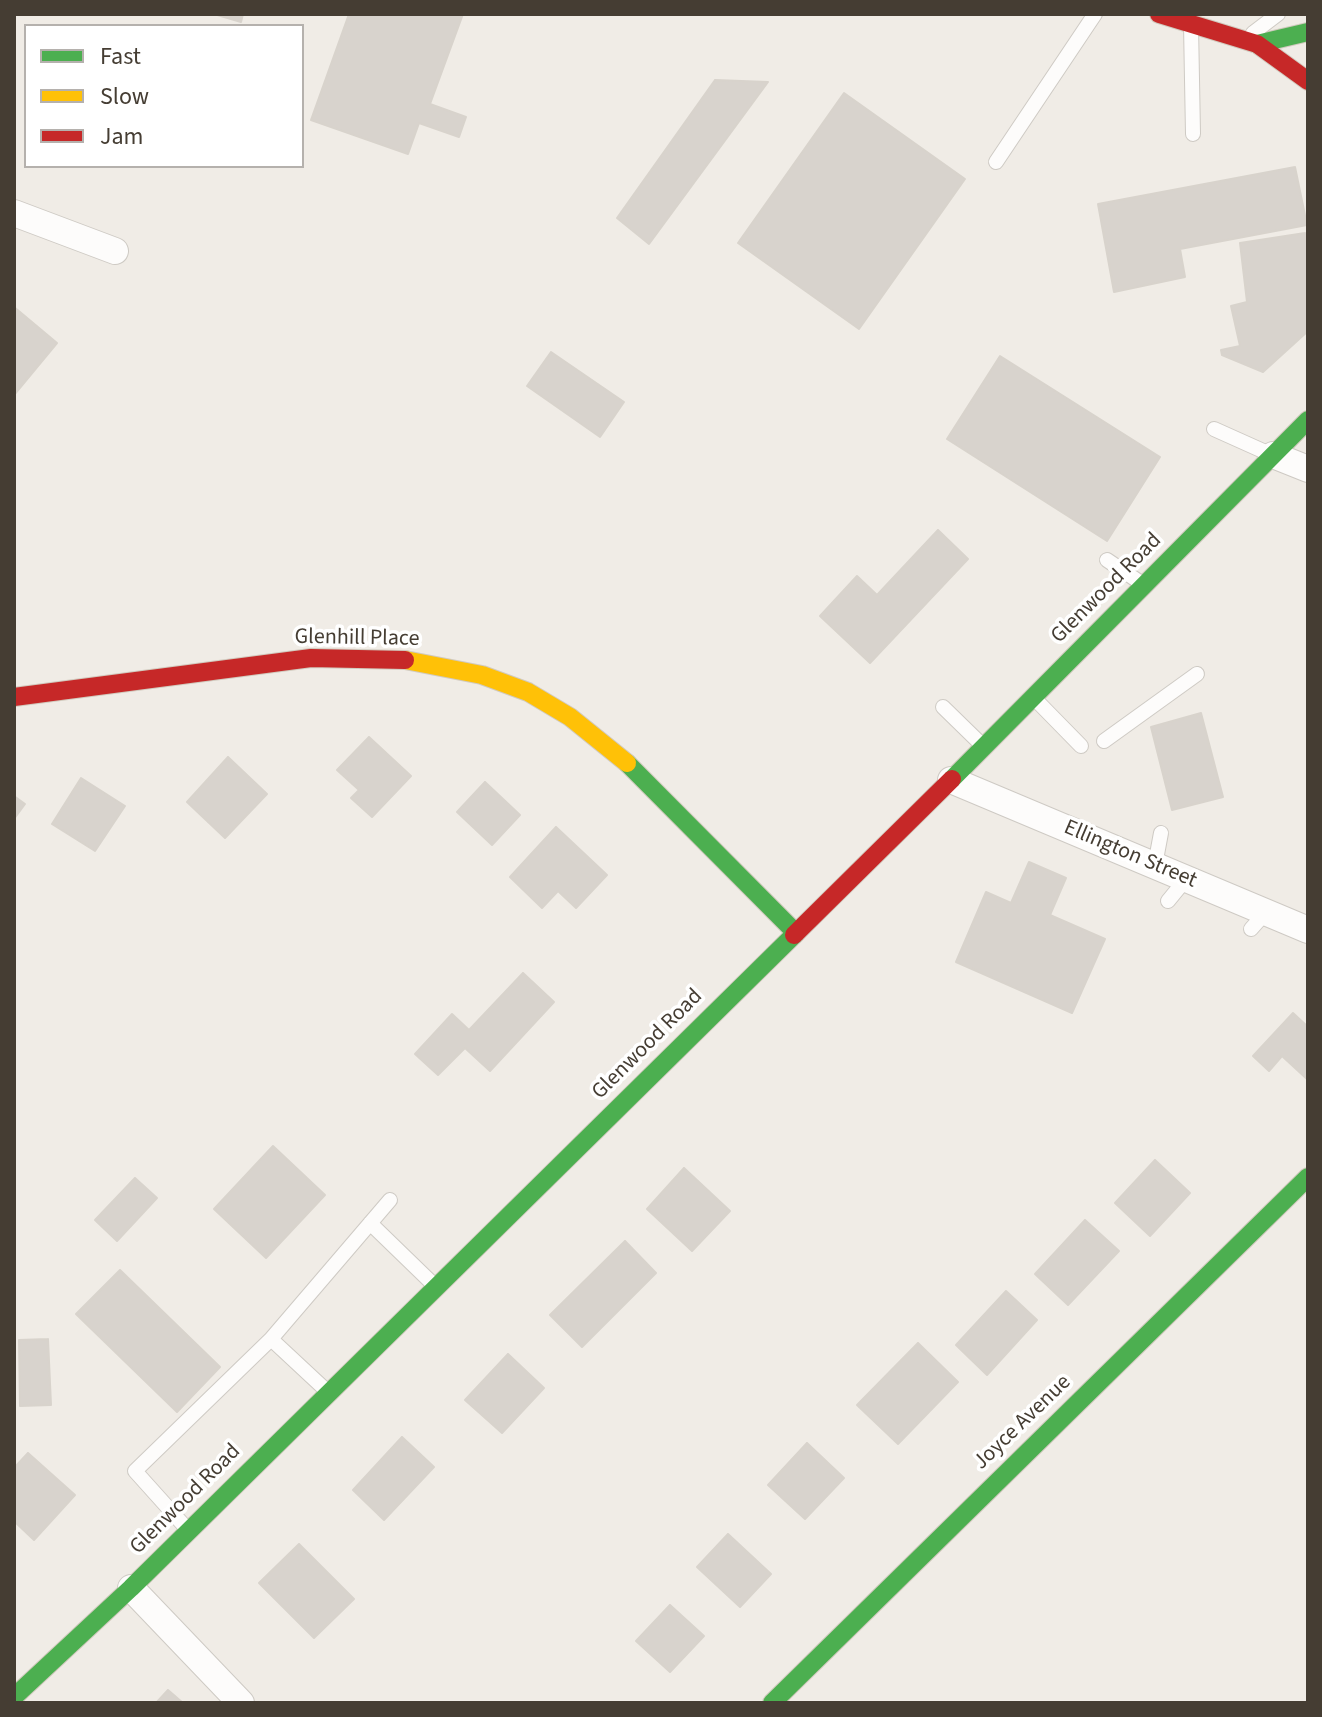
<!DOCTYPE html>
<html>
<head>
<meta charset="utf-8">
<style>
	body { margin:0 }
	#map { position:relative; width:1322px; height:1717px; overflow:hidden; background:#f0ece6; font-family:"Source Sans 3",sans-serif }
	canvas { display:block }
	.frame { position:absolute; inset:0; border:16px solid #453d33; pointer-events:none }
	.legend { position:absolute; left:24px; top:24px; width:280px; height:144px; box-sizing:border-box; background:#fff; border:2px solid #b5b1ad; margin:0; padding:10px 14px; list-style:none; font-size:24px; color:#453d33 }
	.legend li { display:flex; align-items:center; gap:16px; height:40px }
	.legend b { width:40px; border:2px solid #b5b1ad }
</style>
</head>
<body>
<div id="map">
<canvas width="1322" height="1717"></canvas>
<div class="frame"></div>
<ul class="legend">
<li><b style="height:10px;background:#4caf50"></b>Fast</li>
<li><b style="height:10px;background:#ffc107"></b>Slow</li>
<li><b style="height:10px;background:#c62828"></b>Jam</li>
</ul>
</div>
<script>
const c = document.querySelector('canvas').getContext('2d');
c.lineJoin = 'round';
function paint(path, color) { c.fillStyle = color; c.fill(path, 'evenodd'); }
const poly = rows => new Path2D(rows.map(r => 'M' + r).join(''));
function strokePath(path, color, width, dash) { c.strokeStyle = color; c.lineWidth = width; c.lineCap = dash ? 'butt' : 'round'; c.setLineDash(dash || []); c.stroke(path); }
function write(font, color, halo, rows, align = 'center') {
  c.font = font + ' "Source Sans 3",sans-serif'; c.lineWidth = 7; c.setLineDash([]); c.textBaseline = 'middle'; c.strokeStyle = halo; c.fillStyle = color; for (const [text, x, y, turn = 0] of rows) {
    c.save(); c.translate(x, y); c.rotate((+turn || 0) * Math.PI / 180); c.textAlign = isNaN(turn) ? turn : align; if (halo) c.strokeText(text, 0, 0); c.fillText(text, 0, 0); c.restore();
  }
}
const building = poly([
	[214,14,243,14,241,22,214,14],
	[349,14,463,14,430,104,466,117,459,137,419,123,408,154,311,120,349,14],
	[715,80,768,82,649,244,617,218,715,80],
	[844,93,965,179,859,329,738,243,844,93],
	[1295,167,1307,225,1180,249,1185,277,1114,292,1098,204,1295,167],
	[1305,233,1308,248,1308,331,1263,372,1222,355,1221,350,1240,346,1231,306,1247,302,1240,243,1305,233],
	[14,307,57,343,14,395,14,307],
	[551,352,624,402,600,437,527,386,551,352],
	[1000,356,1160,457,1107,541,947,439,1000,356],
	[938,530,968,559,870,663,820,616,857,576,877,595,938,530],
	[1201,713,1223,797,1172,810,1151,727,1201,713],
	[369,737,411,776,372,817,351,798,359,790,337,770,369,737],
	[228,757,267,794,225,838,187,802,228,757],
	[81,778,125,806,95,851,52,824,81,778],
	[485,782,520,815,492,845,457,812,485,782],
	[14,796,25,804,14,819,14,796],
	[556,827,607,875,576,908,558,891,542,908,510,877,556,827],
	[1029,862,1066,878,1050,915,1105,939,1072,1013,956,962,986,892,1011,903,1029,862],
	[523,973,554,1002,490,1071,465,1048,438,1075,415,1054,452,1014,469,1030,523,973],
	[1293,1013,1308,1027,1308,1080,1282,1056,1269,1071,1253,1056,1293,1013],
	[273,1146,325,1195,266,1258,214,1209,273,1146],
	[1155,1160,1190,1193,1150,1236,1115,1203,1155,1160],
	[684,1168,730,1211,692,1251,647,1209,684,1168],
	[135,1178,157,1198,117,1241,95,1220,135,1178],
	[1085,1220,1119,1251,1068,1305,1035,1274,1085,1220],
	[625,1241,656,1273,582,1347,550,1315,625,1241],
	[120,1270,220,1367,177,1412,76,1314,120,1270],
	[1006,1291,1037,1320,987,1375,956,1345,1006,1291],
	[48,1339,51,1405,20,1406,19,1340,48,1339],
	[918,1343,958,1382,898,1444,857,1405,918,1343],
	[508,1354,544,1388,502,1433,465,1400,508,1354],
	[402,1437,434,1467,384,1520,353,1490,402,1437],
	[807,1443,844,1478,805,1519,768,1485,807,1443],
	[28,1453,75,1495,34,1540,14,1521,14,1468,28,1453],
	[728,1534,771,1574,740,1607,697,1567,728,1534],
	[299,1544,354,1599,314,1638,259,1583,299,1544],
	[670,1605,704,1636,670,1672,636,1641,670,1605],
	[168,1690,183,1703,156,1703,168,1690]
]);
paint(building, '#d8d3cd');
strokePath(building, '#d8d3cc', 2);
const lane = poly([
	[1191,25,1193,134],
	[1253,33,1278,14],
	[996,162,1095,14],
	[1214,429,1272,455],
	[1107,560,1144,585],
	[1034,698,1081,746],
	[943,707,984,747],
	[1104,741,1197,674],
	[1155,865,1161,833],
	[1168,901,1186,879],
	[1251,929,1266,912],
	[370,1223,436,1287],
	[271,1339,329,1393],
	[188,1530,135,1471,271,1339,390,1200]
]);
const street = poly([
	[14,213,115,251],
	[1273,455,1308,469],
	[951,780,1308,930],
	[131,1588,241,1703]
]);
const fast = poly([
	[1257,44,1308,32],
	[627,763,796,933],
	[952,779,1308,420],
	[14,1697,131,1588,794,935],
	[772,1703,1308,1177]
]);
const slow = poly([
	[405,660,482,675,528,692,570,717,627,763]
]);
const jam = poly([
	[1159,14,1257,44,1308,81],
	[14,697,311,658,405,660],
	[794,935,952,779]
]);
strokePath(lane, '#cecac4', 16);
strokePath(street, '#cecac4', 28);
strokePath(fast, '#d1cabe', 20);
strokePath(slow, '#d1cabe', 20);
strokePath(jam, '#d1cabe', 20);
strokePath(lane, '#fdfcfb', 14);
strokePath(street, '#fdfcfb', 26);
strokePath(fast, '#4caf50', 18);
strokePath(slow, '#ffc107', 18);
strokePath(jam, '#c62828', 18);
write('22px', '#453d33', '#fff', [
	["Glenwood Road",1107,589,-45],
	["Glenhill Place",357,639,1],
	["Ellington Street",1130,855,23],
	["Glenwood Road",648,1045,-45],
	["Joyce Avenue",1023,1423,-44],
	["Glenwood Road",186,1500,-45]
]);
</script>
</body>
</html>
